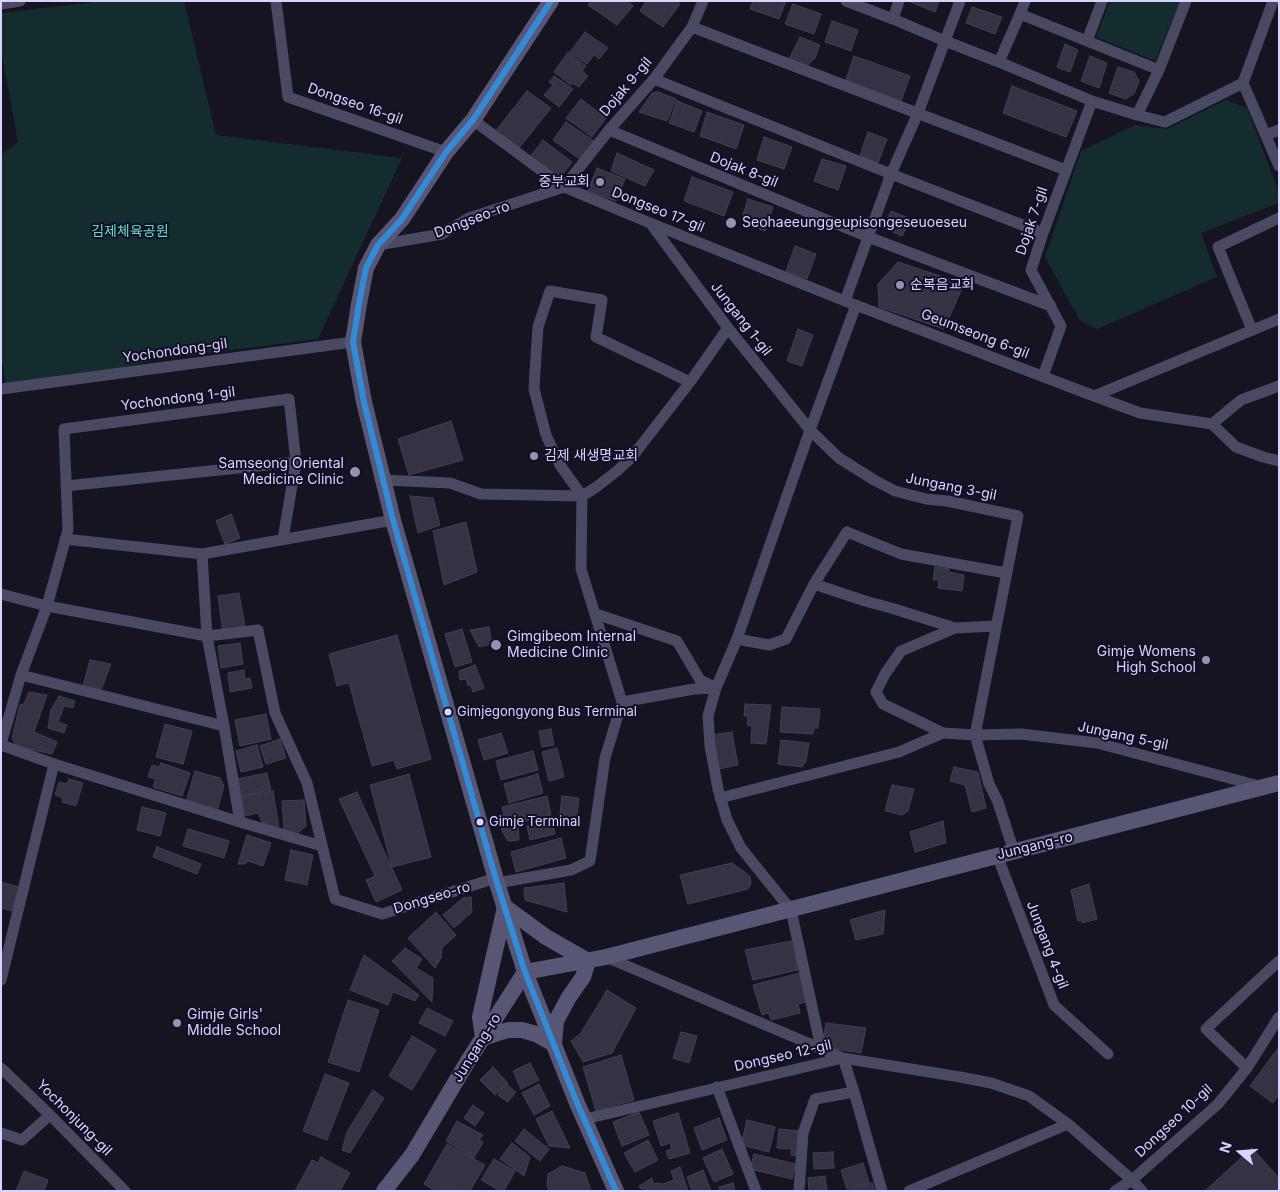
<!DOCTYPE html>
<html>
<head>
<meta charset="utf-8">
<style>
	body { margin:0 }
	#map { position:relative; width:1280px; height:1192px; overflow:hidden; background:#161421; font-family:Inter,sans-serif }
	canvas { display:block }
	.frame { position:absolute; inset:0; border:2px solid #d9d4ff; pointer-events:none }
	.north { position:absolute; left:1215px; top:1127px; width:50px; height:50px; -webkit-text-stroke:4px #130f26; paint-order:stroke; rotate:288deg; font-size:14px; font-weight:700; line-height:20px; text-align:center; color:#d9d4ff }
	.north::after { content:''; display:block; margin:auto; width:18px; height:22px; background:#d9d4ff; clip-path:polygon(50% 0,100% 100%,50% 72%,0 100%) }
</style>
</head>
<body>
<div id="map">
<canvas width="1280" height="1192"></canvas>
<div class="frame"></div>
<div class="north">N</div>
</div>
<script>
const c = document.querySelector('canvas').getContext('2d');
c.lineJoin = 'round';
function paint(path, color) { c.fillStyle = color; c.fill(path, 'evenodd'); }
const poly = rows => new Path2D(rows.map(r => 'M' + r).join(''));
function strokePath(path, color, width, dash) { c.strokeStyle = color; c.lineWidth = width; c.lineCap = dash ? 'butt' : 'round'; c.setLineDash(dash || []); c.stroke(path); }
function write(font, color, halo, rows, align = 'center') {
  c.font = font + ' Inter,"Noto Sans KR",sans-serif'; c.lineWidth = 4; c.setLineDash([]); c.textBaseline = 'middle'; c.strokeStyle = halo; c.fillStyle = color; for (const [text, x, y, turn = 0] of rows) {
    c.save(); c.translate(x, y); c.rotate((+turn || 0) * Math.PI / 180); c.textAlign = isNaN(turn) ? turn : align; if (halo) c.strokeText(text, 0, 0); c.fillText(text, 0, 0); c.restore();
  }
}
paint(poly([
	[102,1,184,1,216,135,402,158,318,339,154,360,68,381,6,387,1,356,1,155,18,142,1,50,1,13],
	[1110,1,1180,1,1155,61,1096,37],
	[1226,100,1247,108,1279,192,1279,203,1201,233,1217,277,1097,329,1080,321,1045,257,1081,151,1135,125,1167,129]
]), '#132c2d');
const building = poly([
	[591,1,627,1,633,6,617,25,588,5,591,1],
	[646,1,676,1,680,4,663,27,640,11,646,1],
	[753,1,786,1,779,19,750,9,753,1],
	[908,1,939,1,935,12,908,1],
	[793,4,821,14,814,34,785,24,793,4],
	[972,7,1002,17,995,34,966,23,972,7],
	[832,21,858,30,851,51,825,42,832,21],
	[585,32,608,48,599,59,594,55,587,64,570,52,585,32],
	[800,37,820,45,815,58,807,66,789,59,800,37],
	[1065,44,1078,50,1070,72,1057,67,1065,44],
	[568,52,586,66,582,71,588,76,579,87,572,83,571,85,554,72,568,52],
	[854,56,910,76,901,101,846,80,854,56],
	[1090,56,1107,63,1099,88,1081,81,1090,56],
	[1118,67,1134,72,1139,81,1134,94,1125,99,1109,93,1118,67],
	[554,76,573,89,559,107,544,95,553,85,549,82,554,76],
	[1012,86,1077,111,1066,137,1003,113,1012,86],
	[527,91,551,108,519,148,495,132,527,91],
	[658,92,676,99,667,121,639,112,652,93,658,92],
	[581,99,606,118,592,137,566,118,581,99],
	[677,101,702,111,694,132,669,123,677,101],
	[707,112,744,125,736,149,700,136,707,112],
	[566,122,594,141,580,159,553,140,566,122],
	[868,132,887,139,878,163,860,155,868,132],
	[764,137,792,147,784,169,757,160,764,137],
	[543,140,572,162,559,179,530,157,543,140],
	[617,153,654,170,645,186,611,171,617,153],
	[822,159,846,166,838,190,814,181,822,159],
	[597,168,625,179,616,201,588,191,597,168],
	[692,177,733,192,724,216,684,201,692,177],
	[748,199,773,207,765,231,746,224,747,220,742,218,748,199],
	[891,211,911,219,902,236,883,228,891,211],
	[795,246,816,254,807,279,786,271,795,246],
	[898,262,964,284,944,329,879,307,878,284,898,262],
	[798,329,813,335,802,366,787,361,798,329],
	[451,421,463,460,409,475,398,439,451,421],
	[410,496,433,498,440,525,418,533,410,496],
	[231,514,240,538,225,544,216,521,231,514],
	[466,522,477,572,444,585,433,531,466,522],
	[935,567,949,569,949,572,964,575,962,591,938,588,939,580,933,580,935,567],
	[239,593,245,627,223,632,218,596,239,593],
	[489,627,492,644,479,647,470,630,489,627],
	[462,629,472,662,455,667,445,634,462,629],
	[397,635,431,759,397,769,394,760,372,766,349,683,337,686,329,654,397,635],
	[240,643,243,664,221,668,218,646,240,643],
	[90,660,111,664,101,690,83,686,90,660],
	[475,665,484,688,473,692,471,686,467,685,467,679,460,680,459,671,475,665],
	[244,670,245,679,250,678,252,688,230,692,228,673,244,670],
	[29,692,47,695,34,732,57,742,52,754,16,746,12,738,20,705,24,704,29,692],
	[59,696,75,701,73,708,64,706,58,722,67,725,64,733,48,728,51,710,59,696],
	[745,704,771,705,766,744,751,743,752,726,747,725,748,716,744,716,745,704],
	[782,707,820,709,818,728,814,728,813,734,780,732,782,707],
	[266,714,271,739,240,746,235,720,266,714],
	[165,724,192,731,183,764,156,757,165,724],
	[551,729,554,745,542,747,539,731,551,729],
	[732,732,738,765,719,769,712,735,732,732],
	[501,733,508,753,484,760,478,740,501,733],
	[280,739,286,758,266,764,260,746,280,739],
	[781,740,809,743,806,761,802,767,778,764,781,740],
	[257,745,263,767,241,772,236,751,257,745],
	[557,748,564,777,549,781,542,752,557,748],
	[533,751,538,770,501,780,496,761,533,751],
	[161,763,190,773,182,796,153,787,156,779,148,777,152,765,159,767,161,763],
	[954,767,978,772,986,808,972,812,965,785,950,781,954,767],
	[195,771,220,778,224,786,217,811,186,802,195,771],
	[267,773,271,790,241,796,237,779,267,773],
	[409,774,431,857,392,867,370,785,409,774],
	[538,774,543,793,509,803,504,784,538,774],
	[69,779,83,783,76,806,62,802,63,798,55,795,59,782,67,784,69,779],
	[892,785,914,789,908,811,902,815,885,811,892,785],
	[273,791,279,828,262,822,258,813,245,816,241,797,273,791],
	[357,792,402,890,376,902,366,880,375,876,339,799,357,792],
	[547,796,551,815,506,826,502,807,547,796],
	[562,796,579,798,576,823,559,822,562,796],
	[304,800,306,826,297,834,284,830,282,801,304,800],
	[142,807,166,813,160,836,137,830,142,807],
	[552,820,555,834,530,840,527,826,552,820],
	[943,821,946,843,915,852,910,832,943,821],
	[518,826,519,840,508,841,501,829,518,826],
	[188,829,229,841,224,858,183,846,188,829],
	[247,835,271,843,263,866,248,861,245,864,238,864,247,835],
	[561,838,566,858,516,872,511,852,561,838],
	[157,847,201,864,197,874,153,857,157,847],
	[291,850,313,855,307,885,285,880,291,850],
	[732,863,750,876,751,884,748,889,688,904,680,875,732,863],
	[1,882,19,887,12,911,1,908,1,882],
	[564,883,567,912,525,900,524,888,564,883],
	[1089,884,1097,919,1082,923,1081,920,1078,921,1071,890,1089,884],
	[471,897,472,912,454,928,443,915,463,898,471,897],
	[885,910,883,934,856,940,850,920,885,910],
	[436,912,456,935,442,948,441,958,435,968,408,938,436,912],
	[791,941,798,970,753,980,745,950,791,941],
	[405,948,422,959,416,968,433,978,432,1002,392,961,405,948],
	[364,955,419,995,415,1001,393,992,388,1005,350,990,364,955],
	[800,973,806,1002,798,1004,800,1013,771,1020,769,1013,762,1015,753,985,800,973],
	[607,990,636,1008,612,1053,583,1062,571,1041,581,1033,607,990],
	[348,1000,379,1010,359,1072,328,1062,348,1000],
	[427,1008,453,1021,445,1036,419,1023,427,1008],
	[826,1023,866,1028,861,1053,822,1047,826,1023],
	[681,1032,697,1036,689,1063,673,1058,681,1032],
	[412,1036,436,1050,412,1090,389,1076,412,1036],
	[1279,1047,1279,1094,1273,1103,1250,1086,1279,1047],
	[621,1055,634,1100,596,1111,583,1067,621,1055],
	[530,1063,539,1080,521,1089,513,1071,530,1063],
	[493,1067,508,1083,495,1095,480,1080,493,1067],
	[325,1074,349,1083,327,1140,303,1131,325,1074],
	[506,1084,516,1092,508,1102,498,1095,506,1084],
	[539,1084,550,1106,534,1115,522,1093,539,1084],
	[373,1090,384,1098,350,1153,342,1150,347,1132,373,1090],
	[473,1105,484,1113,475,1126,464,1118,473,1105],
	[552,1111,570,1148,549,1146,536,1119,552,1111],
	[639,1112,649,1135,622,1146,613,1122,639,1112],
	[678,1113,690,1153,669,1159,666,1151,672,1149,670,1143,661,1146,653,1121,678,1113],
	[719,1118,727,1140,702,1150,694,1128,719,1118],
	[747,1120,775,1127,769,1152,741,1145,747,1120],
	[457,1121,483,1135,479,1140,483,1142,474,1158,446,1141,457,1121],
	[524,1129,549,1149,540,1161,515,1141,524,1129],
	[779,1129,801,1131,798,1156,791,1155,792,1149,777,1148,779,1129],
	[648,1140,658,1160,635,1172,624,1153,648,1140],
	[512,1143,530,1157,524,1176,500,1159,512,1143],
	[447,1144,485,1165,470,1191,447,1190,435,1191,424,1184,447,1144],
	[1252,1148,1279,1178,1279,1191,1205,1191,1252,1148],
	[722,1149,733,1174,714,1182,703,1158,722,1149],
	[833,1152,834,1168,814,1169,813,1153,833,1152],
	[754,1154,796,1164,792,1179,750,1169,754,1154],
	[321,1157,350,1173,340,1191,295,1191,312,1160,318,1163,321,1157],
	[494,1159,515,1171,504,1191,500,1191,481,1180,494,1159],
	[863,1163,869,1183,847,1189,841,1170,863,1163],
	[562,1166,585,1173,591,1191,549,1191,547,1186,548,1174,562,1166],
	[680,1167,688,1191,648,1191,648,1189,641,1189,639,1186,652,1178,653,1184,658,1183,663,1184,674,1180,671,1171,680,1167],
	[703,1170,711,1191,692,1191,687,1177,703,1170],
	[24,1171,48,1180,44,1191,16,1191,24,1171],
	[825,1176,827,1191,809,1191,808,1178,825,1176],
	[733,1183,735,1191,720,1191,719,1187,733,1183],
	[872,1183,875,1191,849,1191,849,1190,872,1183]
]);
paint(building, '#343243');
strokePath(building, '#433f54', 1);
strokePath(poly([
	[276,1,288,97,446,152],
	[846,1,893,19,945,41,999,62,1092,101,1137,115,1165,122,1243,83,1273,1],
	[1,4,20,1],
	[1020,14,1159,70],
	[893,19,899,1],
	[692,27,1066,170],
	[1087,41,1102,1],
	[999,62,1020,14,1025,1],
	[654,79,891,174,1043,233],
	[1243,83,1279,166],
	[1137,115,1159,70,1186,1],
	[473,120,564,187,650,223,845,301,1094,396,1279,319],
	[609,130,868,237,1051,306],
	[1266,135,1279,130],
	[651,224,728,328,810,430,839,458,874,480,895,491,926,499,947,501,1018,516,975,735,989,784,998,802,1014,852],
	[378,245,442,234,469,218,564,187,609,130,654,79,692,27,703,1],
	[845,301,891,174,918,113,960,1],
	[1252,330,1218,247,1279,218],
	[1043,376,1061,326,1031,270,1043,233,1092,101],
	[1,389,353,342],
	[1094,396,1140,413,1212,424],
	[1212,424,1236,447,1263,457,1279,461],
	[1212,424,1241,400,1279,386],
	[383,480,450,483,481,494,582,496,595,488,617,471,632,457,690,382,728,328],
	[66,486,296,462],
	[65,539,202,554,393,520],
	[202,554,207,636,224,726,240,822],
	[814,584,865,601,891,608,955,628],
	[1,594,47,606,207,636,258,630,275,713,307,783,335,899,382,914,496,878],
	[596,614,677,641,700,680,716,688],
	[737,639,769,645,786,639,814,584,847,532,901,554,1006,573],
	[21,675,224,726],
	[622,702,694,689,714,688],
	[943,733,883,704,876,692,885,674,901,651,955,628,996,626],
	[1,744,21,675,47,606,68,530,64,429,289,399,296,462,283,539],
	[1,745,54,764,240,822,322,846],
	[720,798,899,752,943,733,975,735,1021,734,1097,743,1263,787],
	[997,855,1054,1005,1108,1054],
	[497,883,571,870,590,861,605,758,622,702,581,569,582,496,560,465,546,435,534,389,535,371,538,327,550,291,602,300,596,337,690,382],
	[606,957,843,1058],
	[1,980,54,764],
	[821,1048,791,910,741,848,727,820,718,789,710,746,708,716,716,688,737,639,810,430,856,305],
	[843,1058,854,1092,882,1191],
	[1,1068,50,1115,125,1191],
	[1247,1068,1206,1029,1279,961],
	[717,1087,756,1191],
	[585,1119,843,1058,960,1077,991,1083,1029,1096,1068,1124,1132,1180,1142,1191],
	[1,1133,22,1140,50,1115],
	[799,1191,803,1133,815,1099,854,1092],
	[909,1191,1068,1124],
	[1115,1191,1132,1180,1218,1104,1247,1068,1279,1017]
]), '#4a4962', 11);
strokePath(poly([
	[551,1,473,120,446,152,402,219,378,245,366,268,359,304,353,342,364,402,393,520,497,883,525,972,577,1103,616,1191],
	[505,907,546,937,588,961,583,977,569,997,556,1021,554,1044,536,1034,522,1030,508,1030,483,1038,480,1017,505,907],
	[384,1191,412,1155,468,1061,525,972,606,957,1279,783]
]), '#575674', 16);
strokePath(poly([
	[551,1,473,120,446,152,402,219,378,245,366,268,359,304,353,342,364,402,393,520,497,883,525,972,577,1103,616,1191]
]), '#338bd7', 6);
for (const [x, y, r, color] of [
	[600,182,5,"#9591b1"],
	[731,223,6,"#9591b1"],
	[900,285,5,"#9591b1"],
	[534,456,5,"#9591b1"],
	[355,472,6,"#9591b1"],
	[496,645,6,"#9591b1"],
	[1206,660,5,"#9591b1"],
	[448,712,4.5,"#d9d4ff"],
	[480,822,4.5,"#d9d4ff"],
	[177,1023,5,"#9591b1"]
]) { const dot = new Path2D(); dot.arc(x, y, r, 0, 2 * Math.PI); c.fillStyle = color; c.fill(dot); strokePath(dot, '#130f26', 2); }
write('13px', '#d9d4ff', '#130f26', [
	["Gimjegongyong Bus Terminal",457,712],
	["Gimje Terminal",489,822]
], 'left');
write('14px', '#d9d4ff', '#130f26', [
	["Dojak 9-gil",626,87,-50],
	["Dongseo 16-gil",355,104,19],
	["Dojak 8-gil",744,170,22],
	["Dongseo 17-gil",658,210,22],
	["Dongseo-ro",472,220,-21],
	["Dojak 7-gil",1032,221,-71],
	["Jungang 1-gil",741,319,52],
	["Geumseong 6-gil",975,334,21],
	["Yochondong-gil",175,351,-8],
	["Yochondong 1-gil",178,399,-7],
	["Jungang 3-gil",951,487,11],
	["Jungang 5-gil",1123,736,12],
	["Jungang-ro",1035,846,-14],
	["Dongseo-ro",432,898,-17],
	["Jungang 4-gil",1047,945,69],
	["Jungang-ro",477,1048,-58],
	["Dongseo 12-gil",783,1056,-13],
	["Yochonjung-gil",74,1118,45],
	["Dongseo 10-gil",1174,1121,-43]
]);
write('14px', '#d9d4ff', '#130f26', [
	["중부교회",590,182,"right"],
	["Seohaeeunggeupisongeseuoeseu",742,223],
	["순복음교회",910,285],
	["김제 새생명교회",544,456],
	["Samseong Oriental",344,464,"right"],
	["Medicine Clinic",344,480,"right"],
	["Gimgibeom Internal",507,637],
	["Medicine Clinic",507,653],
	["Gimje Womens",1196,652,"right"],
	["High School",1196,668,"right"],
	["Gimje Girls'",187,1015],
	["Middle School",187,1031]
], 'left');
write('14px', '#5fe0c0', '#130f26', [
	["김제체육공원",130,232]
]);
</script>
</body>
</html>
